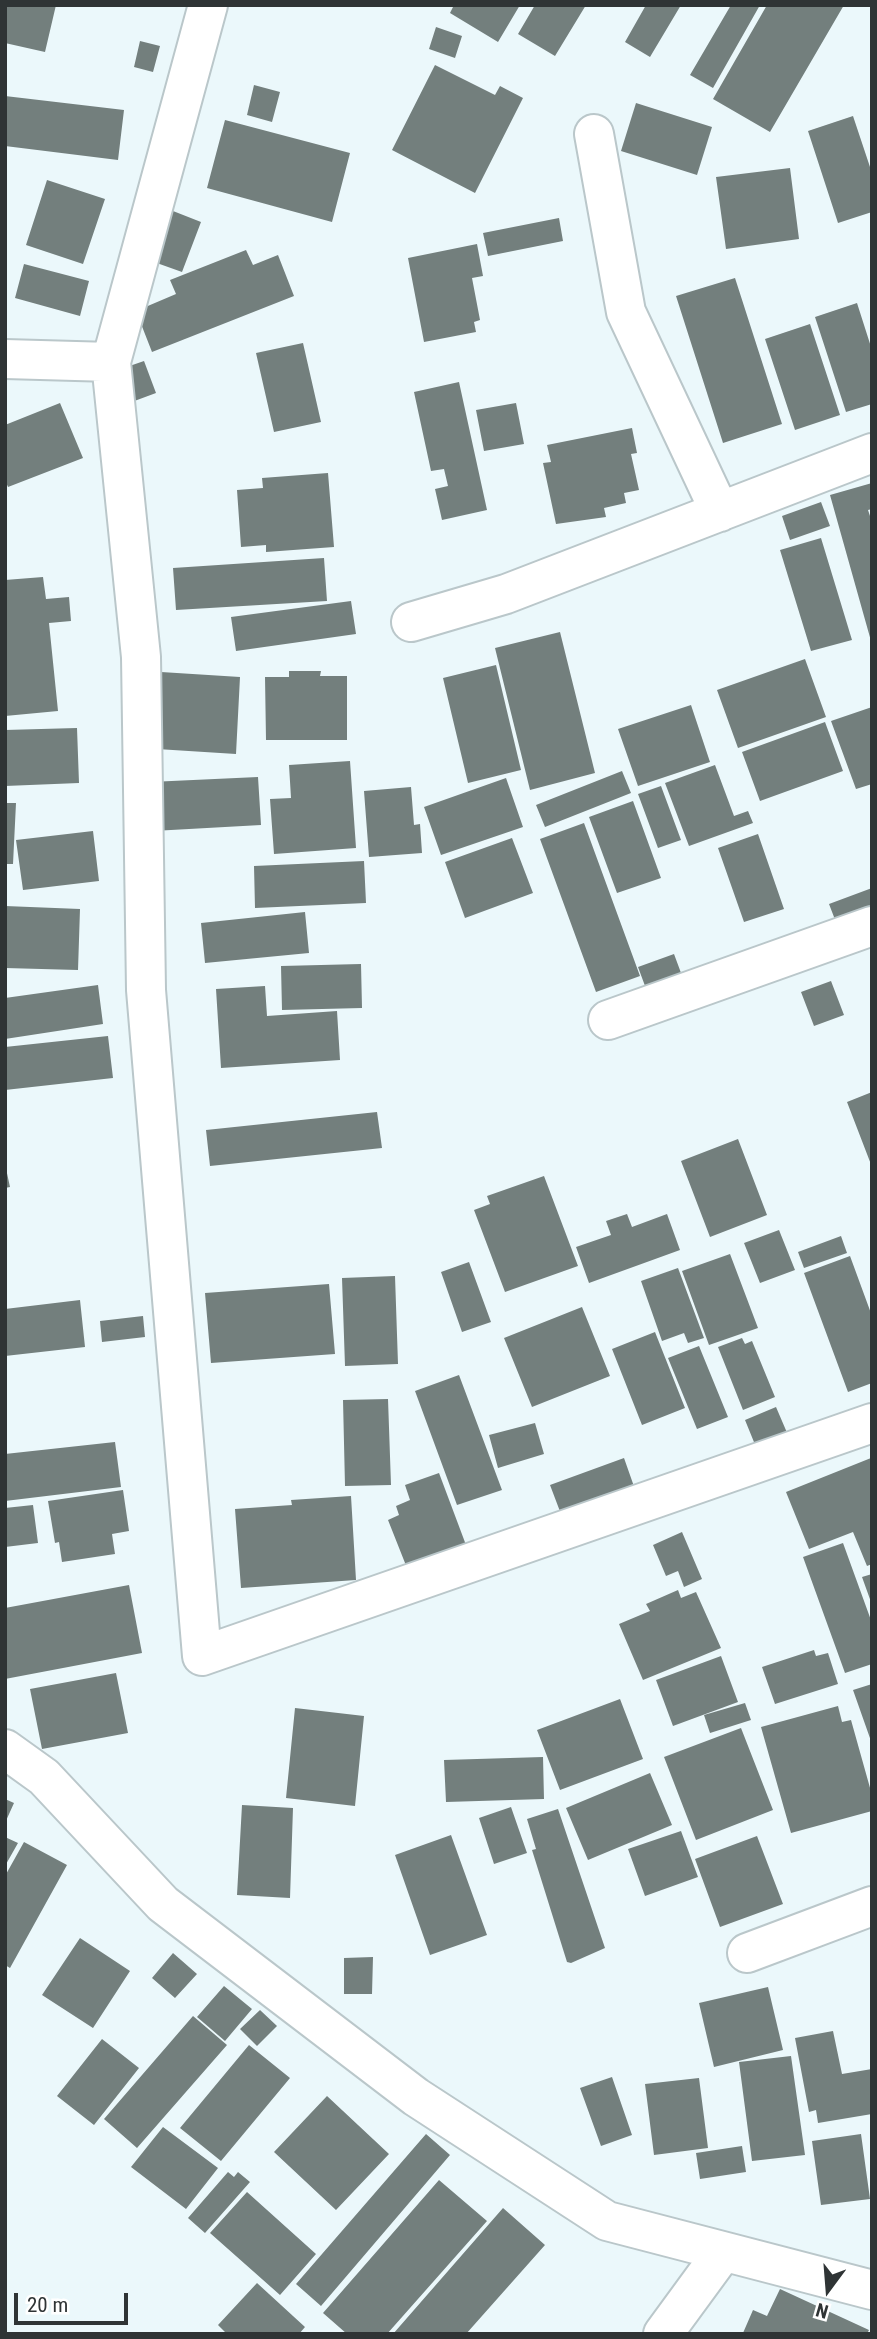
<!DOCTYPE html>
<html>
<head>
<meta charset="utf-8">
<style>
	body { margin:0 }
	#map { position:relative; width:877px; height:2339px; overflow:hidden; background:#ebf8fb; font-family:"Roboto Condensed",sans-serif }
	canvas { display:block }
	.frame { position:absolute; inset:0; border:7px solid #2f3435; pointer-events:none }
	.north { position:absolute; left:793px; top:2255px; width:70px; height:70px; -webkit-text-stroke:5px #fff; paint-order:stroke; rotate:196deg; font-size:19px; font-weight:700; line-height:28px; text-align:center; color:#2f3435 }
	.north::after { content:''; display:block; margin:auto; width:24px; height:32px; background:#2f3435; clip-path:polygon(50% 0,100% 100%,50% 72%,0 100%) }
	.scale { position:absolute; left:14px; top:2293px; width:114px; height:32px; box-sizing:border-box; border:4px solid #2f3435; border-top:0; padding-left:9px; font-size:21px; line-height:24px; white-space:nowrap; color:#2f3435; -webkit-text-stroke:5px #fff; paint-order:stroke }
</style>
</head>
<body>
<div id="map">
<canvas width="877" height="2339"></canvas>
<div class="frame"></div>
<div class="north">N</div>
<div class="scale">20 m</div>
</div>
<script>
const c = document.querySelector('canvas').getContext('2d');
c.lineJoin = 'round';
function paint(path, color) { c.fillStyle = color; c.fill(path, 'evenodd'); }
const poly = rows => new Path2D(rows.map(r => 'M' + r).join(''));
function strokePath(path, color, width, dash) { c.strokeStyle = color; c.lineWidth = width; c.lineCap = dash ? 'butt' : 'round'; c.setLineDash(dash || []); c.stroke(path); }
paint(poly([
	[5,5,56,5,45,52,5,43],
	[454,5,520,5,498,42,450,13],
	[535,5,586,5,555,56,518,34],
	[646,5,681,5,650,57,625,42],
	[731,5,760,5,713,88,690,75],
	[767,5,844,5,770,132,713,99],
	[436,27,462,36,455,58,429,49],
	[140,41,160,46,153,72,134,67],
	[435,65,495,95,500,86,523,98,475,193,392,150],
	[254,85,280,92,272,122,247,115],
	[5,96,124,110,118,160,5,146],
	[636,103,712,127,697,175,621,151],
	[853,116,872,173,872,212,838,223,808,131],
	[225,120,350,153,332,222,207,188],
	[790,168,799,239,726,249,716,177],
	[47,180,105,199,83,264,26,245],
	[173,211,201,222,182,272,154,262],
	[559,218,563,241,488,256,483,233],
	[477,244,483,276,472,278,480,320,474,322,476,332,424,342,408,258],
	[246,250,253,265,278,255,294,296,152,352,136,311,176,294,170,280],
	[24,264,89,281,80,316,15,298],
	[735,278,782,424,723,443,676,296],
	[857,303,872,350,872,404,846,412,815,317],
	[810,324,840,415,795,430,765,339],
	[303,343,321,422,274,432,256,353],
	[144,361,156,393,129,403,118,370],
	[459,382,487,510,442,520,435,489,448,486,444,469,431,471,414,392],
	[60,403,83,458,8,487,5,480,5,425],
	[516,403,524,444,484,451,476,410],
	[632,428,637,453,631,454,639,490,624,493,626,503,604,508,606,517,556,524,543,463,551,462,547,445],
	[328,473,334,547,266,552,266,545,241,547,237,490,263,488,262,478],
	[872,483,872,509,868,510,872,522,871,641,830,495],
	[821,502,830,526,790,540,782,516],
	[821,538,852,640,811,651,780,550],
	[324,558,327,601,176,610,173,568],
	[43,577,46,599,69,597,71,621,49,623,58,711,5,716,5,580],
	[351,601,356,634,236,651,231,617],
	[560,632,595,773,530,790,495,648],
	[805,659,826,717,738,748,717,690],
	[496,665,521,770,468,783,443,678],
	[289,671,321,671,320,676,347,676,347,740,266,740,265,677,289,677],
	[161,672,240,677,236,754,157,749],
	[691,705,710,762,638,786,618,729],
	[872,707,872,784,856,789,831,721],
	[825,722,843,771,760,801,742,752],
	[77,728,79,783,5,786,5,730],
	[350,761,356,848,274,854,270,799,291,798,289,765],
	[715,765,734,816,748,811,753,823,689,846,665,783],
	[622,771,631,793,545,827,536,805],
	[258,777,261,825,153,831,150,782],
	[506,778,523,827,441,855,424,807],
	[661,786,681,840,658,848,638,794],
	[411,787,414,825,420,824,422,853,369,857,364,791],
	[633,801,661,878,617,893,589,817],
	[5,803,16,803,13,864,5,864],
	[584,823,640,976,596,992,540,839],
	[93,831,99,881,23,890,16,840],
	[758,834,784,909,744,922,718,848],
	[512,838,533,893,465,918,445,862],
	[364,861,366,903,255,908,254,866],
	[872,888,872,918,839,930,829,904],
	[5,906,80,909,78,970,5,968],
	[305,912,309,953,205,963,201,923],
	[674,954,684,981,648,994,638,967],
	[361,964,362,1008,282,1010,281,966],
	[831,981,844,1015,814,1026,801,992],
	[98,985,103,1024,5,1039,5,998],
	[265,986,267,1016,337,1011,340,1060,221,1068,216,989],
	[108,1036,113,1078,5,1090,5,1047],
	[872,1092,872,1167,847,1102],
	[377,1112,382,1148,210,1166,206,1130],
	[738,1139,767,1215,710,1237,681,1161],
	[5,1164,10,1187,5,1188],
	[544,1176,578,1266,505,1292,474,1210,490,1204,487,1196],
	[627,1214,632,1227,667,1214,680,1250,589,1283,576,1247,611,1235,606,1221],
	[779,1230,795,1270,760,1283,744,1243],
	[841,1236,847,1253,804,1268,798,1252],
	[730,1254,758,1328,709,1345,682,1271],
	[850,1256,872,1316,872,1383,848,1392,804,1273],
	[469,1262,491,1322,462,1332,441,1272],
	[678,1268,704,1338,688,1343,684,1333,662,1341,641,1281],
	[395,1276,398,1364,345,1366,342,1278],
	[329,1284,335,1354,211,1363,205,1293],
	[80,1300,85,1347,5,1356,5,1309],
	[582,1307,610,1376,532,1407,504,1338],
	[143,1316,145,1337,102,1342,100,1321],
	[655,1332,685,1408,642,1425,612,1349],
	[742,1338,745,1344,752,1341,775,1397,743,1410,718,1347],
	[699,1346,728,1417,697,1429,668,1358],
	[459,1375,502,1490,457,1505,415,1391],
	[388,1399,391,1485,345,1486,343,1400],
	[776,1407,788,1435,756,1447,745,1420],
	[535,1423,544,1454,498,1468,489,1435],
	[115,1442,121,1487,5,1501,5,1454],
	[624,1458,637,1495,564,1522,550,1485],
	[871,1458,872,1564,867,1566,853,1532,809,1549,786,1492],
	[439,1473,466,1545,407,1568,388,1520,399,1515,396,1506,410,1500,405,1485],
	[123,1490,129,1531,112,1534,115,1554,62,1562,59,1542,55,1543,48,1501],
	[351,1496,356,1580,241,1588,235,1509,292,1505,291,1500],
	[33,1505,38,1543,5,1547,5,1508],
	[682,1532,702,1579,684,1587,678,1571,666,1576,653,1545],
	[843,1543,872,1623,872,1664,845,1673,803,1557],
	[872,1574,872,1602,871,1602,862,1577],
	[129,1585,142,1653,5,1679,5,1608],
	[678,1590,681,1598,696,1592,721,1648,643,1680,619,1624,650,1611,646,1604],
	[814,1650,816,1656,828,1653,838,1684,775,1704,762,1667],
	[721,1656,738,1702,673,1726,656,1680],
	[116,1673,128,1733,42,1749,30,1689],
	[872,1684,872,1741,871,1741,853,1690],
	[620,1699,643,1759,560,1790,537,1730],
	[745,1703,751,1720,710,1733,704,1715],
	[838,1706,842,1722,851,1720,872,1795,872,1811,791,1833,761,1727],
	[295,1708,364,1716,355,1806,286,1798],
	[741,1728,773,1810,696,1840,664,1757],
	[543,1757,544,1799,446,1802,444,1760],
	[650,1773,672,1825,588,1860,566,1808],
	[5,1799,14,1803,5,1823],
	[242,1805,293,1808,290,1898,237,1895],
	[511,1807,527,1853,494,1864,479,1818],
	[558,1809,605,1948,571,1963,567,1962,532,1850,536,1849,527,1819],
	[681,1831,698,1877,645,1896,628,1849],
	[451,1835,487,1935,430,1955,395,1855],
	[757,1836,783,1904,720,1927,695,1859],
	[5,1837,18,1843,5,1866],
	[24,1842,67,1865,10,1968,5,1965,5,1876],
	[80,1938,130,1971,93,2028,42,1995],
	[173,1953,197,1974,175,1998,152,1978],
	[373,1957,372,1994,344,1994,344,1958],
	[224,1986,252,2009,225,2041,197,2017],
	[768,1987,783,2050,714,2067,699,2003],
	[260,2010,277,2026,257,2046,240,2029],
	[193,2016,227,2045,137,2148,104,2119],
	[833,2031,842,2074,872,2069,872,2114,818,2123,816,2110,809,2112,795,2038],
	[102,2039,139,2068,94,2125,57,2096],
	[249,2045,290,2078,221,2161,180,2128],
	[791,2056,805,2155,752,2161,739,2062],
	[612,2077,632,2135,601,2146,580,2088],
	[699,2078,708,2148,654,2155,645,2084],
	[327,2096,389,2154,336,2210,274,2152],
	[163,2127,218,2168,186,2209,131,2167],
	[426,2134,450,2155,321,2306,296,2284],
	[861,2134,870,2199,821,2205,812,2141],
	[742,2146,746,2172,700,2179,696,2153],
	[228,2172,234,2177,238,2172,250,2182,205,2233,188,2218],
	[439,2180,487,2221,387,2334,347,2334,323,2313],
	[247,2192,316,2254,280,2295,210,2233],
	[503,2208,545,2245,466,2334,393,2334],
	[257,2283,305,2327,299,2334,227,2334,218,2325],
	[780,2289,869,2330,867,2334,743,2333,753,2310,767,2316]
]), '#737f7d');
const minor = poly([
	[208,5,111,362,141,657,146,990,202,1656,872,1423],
	[594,134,626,312,720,512],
	[5,359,111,362],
	[411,622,506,594,872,453],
	[608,1020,872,926],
	[5,1749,44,1777,163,1904,416,2097,607,2221,872,2290],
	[747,1953,872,1906],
	[663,2334,723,2252]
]);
strokePath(minor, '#bac7ca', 42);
strokePath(minor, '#fff', 38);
</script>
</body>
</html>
